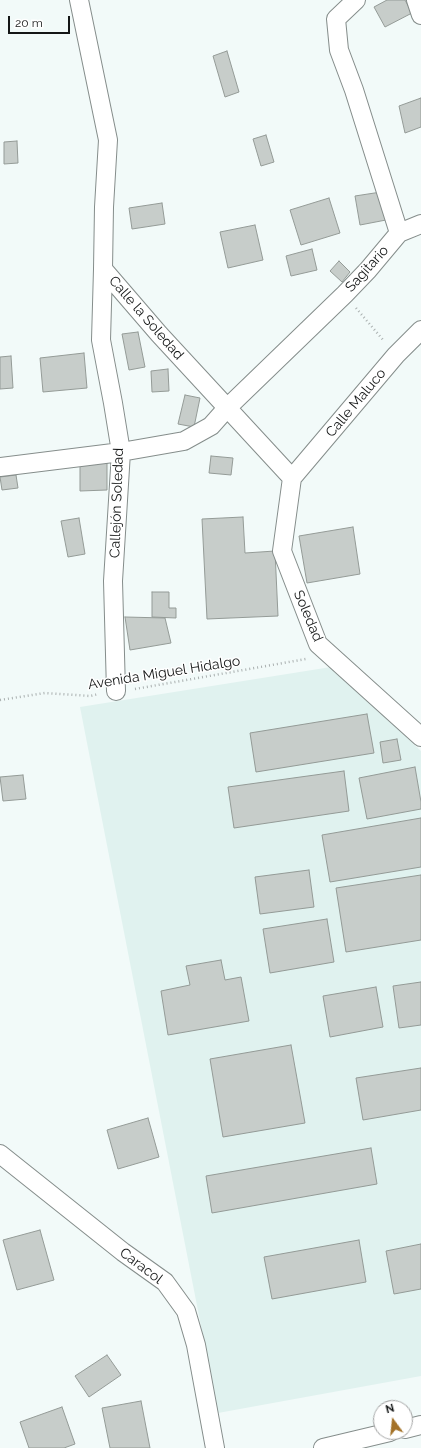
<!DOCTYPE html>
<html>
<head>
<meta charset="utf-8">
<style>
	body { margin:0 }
	#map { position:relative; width:421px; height:1448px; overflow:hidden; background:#f2faf9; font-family:Raleway,sans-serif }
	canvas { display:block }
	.north { position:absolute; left:373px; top:1400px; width:40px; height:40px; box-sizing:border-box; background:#fff; border:1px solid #a1a2a2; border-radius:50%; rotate:345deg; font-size:11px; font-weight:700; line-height:16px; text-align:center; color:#141616 }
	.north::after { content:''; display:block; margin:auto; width:14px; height:18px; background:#a47228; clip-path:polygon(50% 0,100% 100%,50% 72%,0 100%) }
	.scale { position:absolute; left:8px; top:16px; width:62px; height:18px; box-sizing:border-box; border:2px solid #141616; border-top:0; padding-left:5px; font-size:12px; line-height:14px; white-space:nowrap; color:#141616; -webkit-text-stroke:3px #fff; paint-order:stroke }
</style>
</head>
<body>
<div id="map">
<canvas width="421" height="1448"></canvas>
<div class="north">N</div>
<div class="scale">20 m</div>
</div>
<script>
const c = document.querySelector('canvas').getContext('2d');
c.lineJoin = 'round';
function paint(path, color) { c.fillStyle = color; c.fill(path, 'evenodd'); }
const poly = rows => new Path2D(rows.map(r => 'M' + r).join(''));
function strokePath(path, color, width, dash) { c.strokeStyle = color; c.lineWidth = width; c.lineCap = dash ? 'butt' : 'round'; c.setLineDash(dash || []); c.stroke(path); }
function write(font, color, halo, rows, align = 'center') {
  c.font = font + ' Raleway,sans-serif'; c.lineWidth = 3; c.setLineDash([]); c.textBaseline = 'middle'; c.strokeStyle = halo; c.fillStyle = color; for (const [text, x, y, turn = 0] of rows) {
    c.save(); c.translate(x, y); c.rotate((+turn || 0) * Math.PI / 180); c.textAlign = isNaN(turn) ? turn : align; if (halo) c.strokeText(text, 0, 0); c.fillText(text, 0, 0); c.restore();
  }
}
paint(poly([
	[331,667,421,751,421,1376,218,1413,80,707]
]), '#e0f2ef');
const building = poly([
	[387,0,405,0,412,13,385,27,374,7,387,0],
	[227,51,239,92,225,97,213,56,227,51],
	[421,98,421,127,405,133,399,106,421,98],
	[266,135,274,162,261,166,253,139,266,135],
	[17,141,18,163,4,164,4,142,17,141],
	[381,192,386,220,360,225,355,196,381,192],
	[329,198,340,233,301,245,290,210,329,198],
	[162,203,165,224,132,229,129,208,162,203],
	[255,225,263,260,228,268,220,232,255,225],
	[312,249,317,270,291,276,286,256,312,249],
	[339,261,350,272,342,282,330,271,339,261],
	[138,332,145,367,129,370,122,334,138,332],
	[84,353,87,388,43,392,40,358,84,353],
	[11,356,13,388,0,389,0,357,11,356],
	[168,369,169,391,152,392,151,371,168,369],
	[185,395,200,398,194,427,178,424,185,395],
	[211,456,233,458,231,475,209,473,211,456],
	[80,463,107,463,107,490,80,491,80,463],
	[16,475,18,488,2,490,0,477,16,475],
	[243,517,245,553,275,551,278,616,207,619,202,519,243,517],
	[79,518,85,554,68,557,61,521,79,518],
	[353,527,360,574,307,583,299,536,353,527],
	[152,592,169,592,169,608,176,608,176,618,152,617,152,592],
	[125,617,165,618,171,643,130,650,125,617],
	[367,714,374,753,256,772,250,733,367,714],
	[397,739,401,760,383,763,380,742,397,739],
	[415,767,421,802,421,809,367,819,359,778,415,767],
	[344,771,349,811,234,828,228,787,344,771],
	[23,775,26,799,3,801,0,777,23,775],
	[421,818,421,867,330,882,322,835,421,818],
	[309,870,314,907,260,914,255,877,309,870],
	[421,875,421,940,346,952,336,888,421,875],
	[327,919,334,962,270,973,263,929,327,919],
	[221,960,225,980,241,977,249,1021,168,1035,161,991,190,985,186,966,221,960],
	[421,982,421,1025,399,1028,393,986,421,982],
	[376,987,383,1027,330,1037,323,996,376,987],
	[291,1045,305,1123,223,1137,210,1059,291,1045],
	[421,1068,421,1110,363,1120,356,1078,421,1068],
	[148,1118,159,1157,118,1169,107,1130,148,1118],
	[371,1148,377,1184,212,1213,206,1176,371,1148],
	[40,1230,54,1280,17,1290,3,1240,40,1230],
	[359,1240,366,1282,272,1299,264,1257,359,1240],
	[421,1244,421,1289,394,1294,386,1251,421,1244],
	[107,1355,121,1375,89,1397,75,1376,107,1355],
	[141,1401,150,1448,110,1448,102,1408,141,1401],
	[62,1407,75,1444,64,1448,29,1448,20,1422,62,1407]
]);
paint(building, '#c7cdca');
strokePath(building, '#949b97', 1);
const street = poly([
	[79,0,108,140,104,207,103,269,159,334,292,478],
	[416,0,421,15],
	[399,233,421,224],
	[103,269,101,340,113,403,121,452,113,581,116,691],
	[0,467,121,452,184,441,211,426,227,408,345,294,368,270,399,233,354,90,339,50,336,19,356,0],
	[292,478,282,551,318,644,421,737],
	[292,478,396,355,421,330],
	[0,1154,123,1252,165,1282,186,1311,196,1345,215,1448],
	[405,1429,421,1425],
	[323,1448,390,1432]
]);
strokePath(street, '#858d8b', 20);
strokePath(poly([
	[356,308,384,341],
	[135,689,306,659],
	[0,700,45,693,90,696,99,694]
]), '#a9afaf', 2.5, [1, 3]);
strokePath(street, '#fff', 18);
write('14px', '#141616', '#fff', [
	["Sagitario",367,269,-48],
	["Calle la Soledad",146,318,49],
	["Calle Maluco",356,403,-50],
	["Callejón Soledad",117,503,-88],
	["Soledad",308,616,67],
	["Avenida Miguel Hidalgo",164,673,-9],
	["Caracol",141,1266,37]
]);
</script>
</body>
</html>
